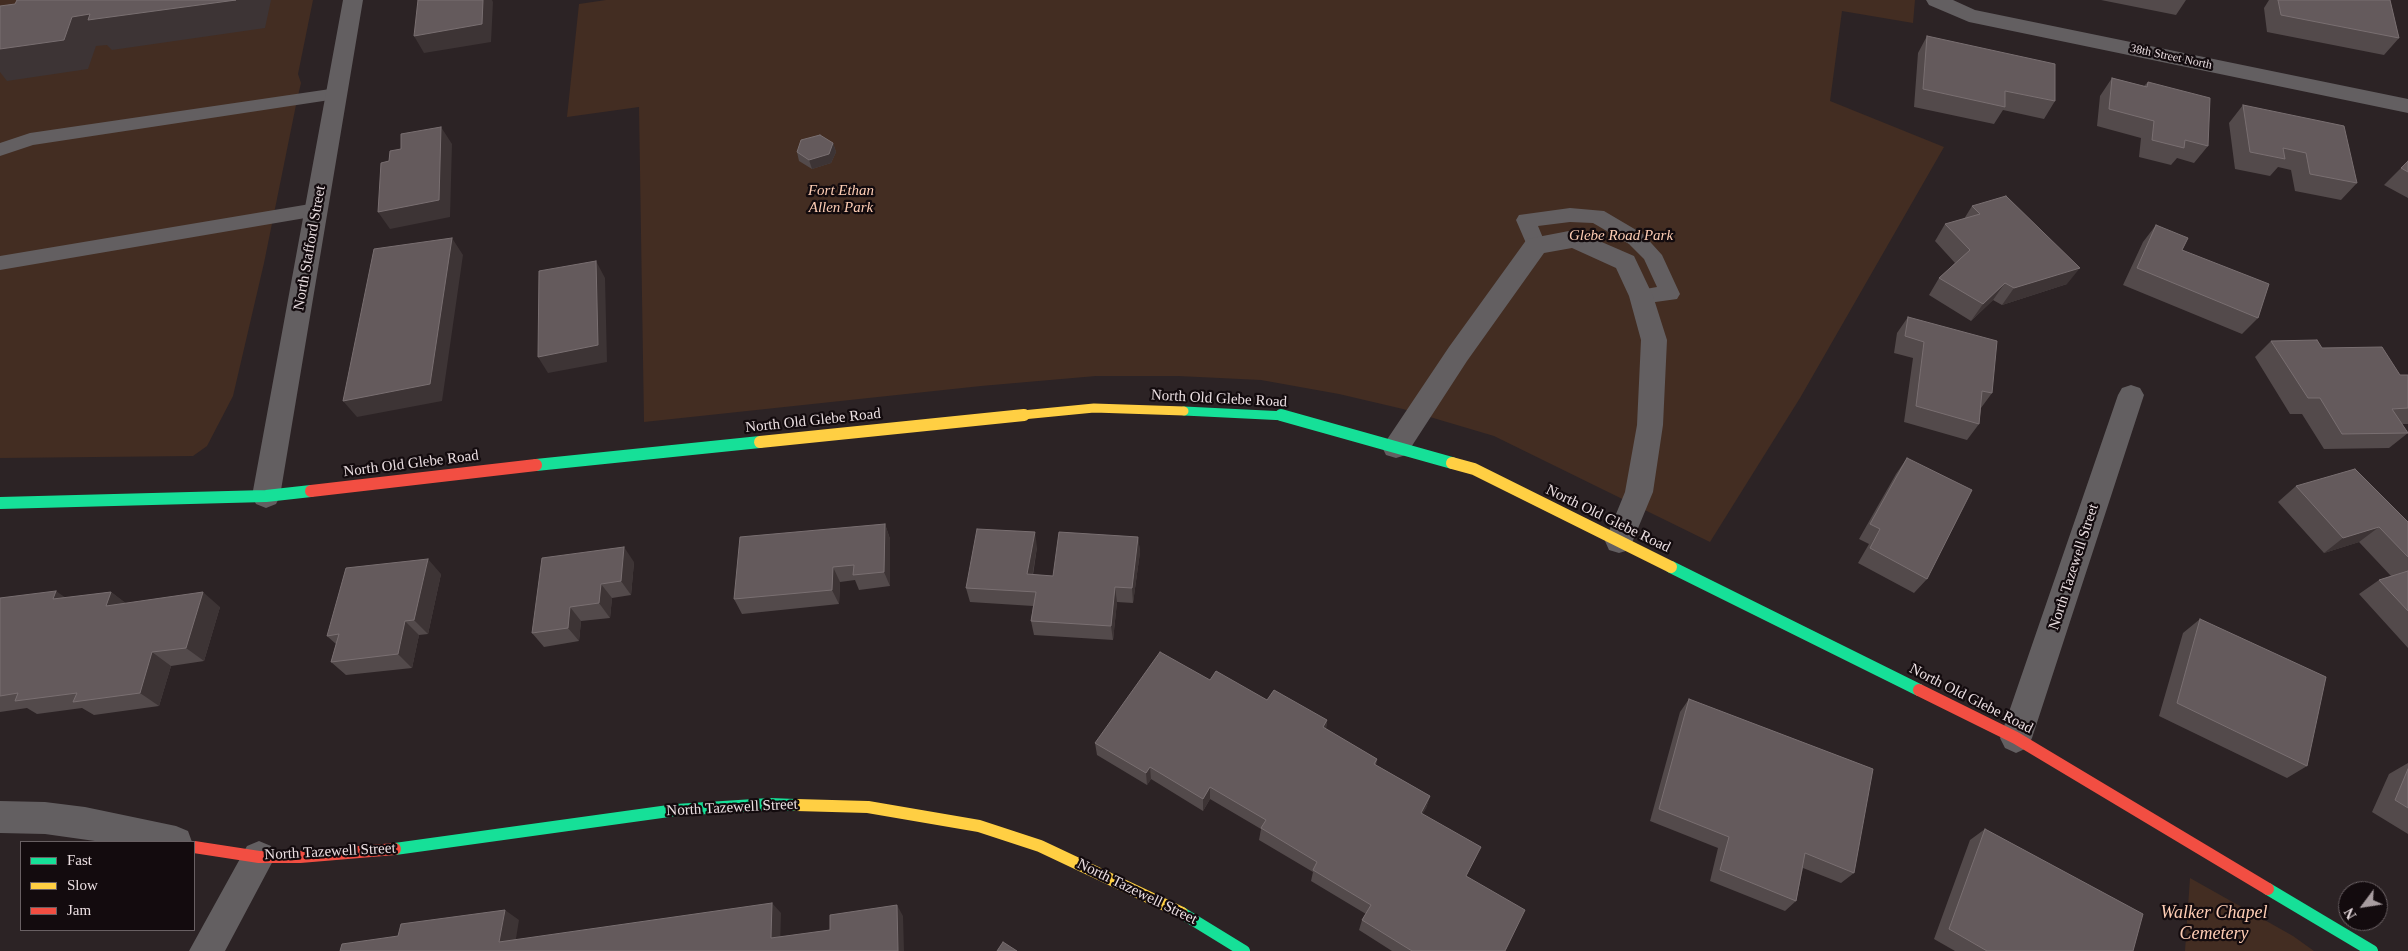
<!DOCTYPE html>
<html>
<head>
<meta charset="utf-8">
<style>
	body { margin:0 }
	#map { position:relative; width:2408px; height:951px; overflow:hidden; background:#2c2325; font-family:Georgia,serif }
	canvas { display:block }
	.legend { position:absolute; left:20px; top:841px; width:175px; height:90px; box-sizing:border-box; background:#130b0e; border:1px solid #696063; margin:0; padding:6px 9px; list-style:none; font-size:15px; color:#ebdfe2 }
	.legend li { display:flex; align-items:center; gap:10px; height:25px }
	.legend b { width:25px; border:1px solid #696063 }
	.north { position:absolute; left:2338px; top:881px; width:50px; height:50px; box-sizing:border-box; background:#130b0e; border:1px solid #696063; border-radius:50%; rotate:239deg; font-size:14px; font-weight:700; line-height:20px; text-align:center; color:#ebdfe2 }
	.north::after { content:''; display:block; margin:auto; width:18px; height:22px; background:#a89da0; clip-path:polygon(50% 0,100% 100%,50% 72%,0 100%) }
</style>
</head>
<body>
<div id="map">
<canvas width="2408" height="951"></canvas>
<ul class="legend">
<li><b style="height:6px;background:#16e098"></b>Fast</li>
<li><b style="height:6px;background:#ffcf43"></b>Slow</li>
<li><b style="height:6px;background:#f24e42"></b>Jam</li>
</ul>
<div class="north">N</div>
</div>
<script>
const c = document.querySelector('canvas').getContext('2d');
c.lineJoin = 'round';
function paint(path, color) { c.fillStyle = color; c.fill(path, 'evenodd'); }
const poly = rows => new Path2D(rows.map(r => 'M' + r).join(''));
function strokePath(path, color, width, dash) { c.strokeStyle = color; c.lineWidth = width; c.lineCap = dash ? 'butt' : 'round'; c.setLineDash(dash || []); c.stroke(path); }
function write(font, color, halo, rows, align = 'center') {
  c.font = font + ' Georgia,serif'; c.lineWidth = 4.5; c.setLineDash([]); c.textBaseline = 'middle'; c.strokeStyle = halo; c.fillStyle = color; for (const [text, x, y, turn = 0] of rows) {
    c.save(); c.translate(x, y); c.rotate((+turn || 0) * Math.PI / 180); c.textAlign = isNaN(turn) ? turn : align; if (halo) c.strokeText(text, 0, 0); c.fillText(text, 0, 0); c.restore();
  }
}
paint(poly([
	[0,0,313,0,298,74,301,83,297,100,264,263,233,396,207,446,193,456,0,458],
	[606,0,1915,0,1913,23,1842,11,1830,101,1944,147,1800,398,1710,542,1494,436,1403,409,1339,394,1261,380,1178,376,1096,376,981,386,644,422,639,107,567,117,579,4],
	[2190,878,2293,936,2314,951,2185,951]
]), '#432d22');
paint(poly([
	[337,88,343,90,346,94,343,98,33,145,0,156,0,143,30,133,337,88],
	[316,203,323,205,326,210,323,215,0,270,0,256,316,203],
	[1570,208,1604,211,1643,234,1662,255,1680,294,1677,299,1641,304,1634,301,1631,296,1634,291,1657,287,1644,259,1629,244,1593,223,1570,222,1538,226,1546,245,1543,250,1536,252,1529,250,1516,220,1519,215,1570,208]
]), '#635f61');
paint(poly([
	[343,0,363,0,280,496,276,504,266,508,256,504,252,496,343,0],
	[1926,0,1953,0,1975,10,2408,99,2408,113,1969,22,1929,5,1926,0],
	[1574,230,1634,256,1653,296,1667,340,1663,425,1653,492,1629,550,1619,553,1609,550,1605,541,1625,492,1637,425,1641,340,1629,296,1616,268,1572,248,1544,253,1467,361,1406,455,1396,458,1386,455,1382,447,1449,347,1527,239,1574,230],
	[2131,385,2140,388,2144,395,2032,738,2027,748,2016,753,2005,748,2000,738,2118,395,2122,388,2131,385],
	[0,801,45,802,85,807,176,826,188,831,192,842,102,842,45,834,0,833,0,801],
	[259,841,271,846,275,857,225,951,189,951,247,846,259,841]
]), '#635f61');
strokePath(poly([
	[1184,411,1286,416]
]), '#16e098', 9);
strokePath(poly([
	[1281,415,1452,463],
	[536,465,760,442],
	[0,503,266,496,311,491],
	[1671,567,1919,690],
	[395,849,676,810,770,804,796,805],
	[2268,889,2372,951],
	[1182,913,1244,951]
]), '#16e098', 12);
strokePath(poly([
	[1012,416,1094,408,1184,411]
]), '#ffcf43', 9);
strokePath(poly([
	[760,442,1024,415],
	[1452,463,1474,469,1671,567],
	[796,805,868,807,979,826,1040,846,1182,913]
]), '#ffcf43', 12);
strokePath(poly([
	[311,491,536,465],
	[1919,690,2016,738,2268,889],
	[194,847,259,857,300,857,395,849]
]), '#f24e42', 12);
paint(poly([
	[2101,0,2186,0,2176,15],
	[2269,0,2390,0,2399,38,2384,55,2267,32,2264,8],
	[1927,36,2055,101,2044,119,2003,110,1994,124,1914,107,1918,53],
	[2112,78,2144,86,2148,82,2208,146,2194,163,2177,158,2171,165,2139,157,2141,138,2097,126,2100,96],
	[2243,105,2357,183,2341,200,2295,191,2291,170,2278,167,2270,176,2235,169,2229,123],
	[833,143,836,152,831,163,812,169,799,161,797,152],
	[2408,161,2408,198,2384,185],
	[1972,206,2067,284,2002,305,1993,300,1971,321,1929,295,1939,278,1955,263,1935,241,1945,224,1964,219],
	[2156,225,2182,250,2258,318,2242,334,2123,285,2143,242],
	[1908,317,1992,393,1981,408,1979,424,1967,440,1904,422,1913,358,1894,353,1897,333],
	[2271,341,2322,348,2400,375,2408,375,2408,424,2402,424,2408,433,2389,448,2324,449,2302,414,2290,414,2255,357],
	[1907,458,1927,579,1914,593,1858,563,1869,544,1859,539,1896,474],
	[2296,486,2408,522,2408,648,2359,594,2379,580,2391,576,2359,542,2324,553,2278,502],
	[885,524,890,539,890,586,859,590,855,580,840,582,839,604,742,614,734,599],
	[1138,537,1140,552,1133,603,1117,602,1113,640,1034,635,1031,621,1033,606,970,602,966,588,1037,547,1033,575,1053,576],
	[634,562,631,595,612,598,610,618,581,621,579,641,544,647,532,633],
	[441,574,428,634,419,635,412,668,346,675,331,662,336,644,327,636],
	[111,592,125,603,220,607,204,661,171,666,159,706,94,715,82,708,37,714,27,708,0,712,0,598,65,598],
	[2200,619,2307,766,2287,778,2159,716,2183,633],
	[1210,680,1267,700,1327,720,1326,729,1377,759,1376,765,1430,796,1426,808,1422,814,1466,876,1505,951,1392,951,1359,930,1362,920,1366,914,1311,881,1313,872,1259,840,1261,829,1210,799,1203,811,1151,779,1147,785,1097,755,1095,743],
	[1689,699,1854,873,1841,883,1803,868,1796,901,1785,911,1710,881,1718,848,1650,821,1680,712],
	[2408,763,2408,834,2372,812,2389,774],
	[1985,829,2133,951,1955,951,1934,939,1970,840]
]), '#534a4b');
paint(poly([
	[236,0,271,0,265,28,112,50,107,45,96,46,88,69,7,81,0,72,0,49,72,17,90,14],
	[483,0,492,0,493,2,491,42,424,53,414,36],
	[441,127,452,144,450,217,390,229,378,212],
	[833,143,836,152,831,163,812,169,809,160],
	[452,238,463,255,442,401,357,417,343,401],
	[596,261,605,278,607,362,548,373,538,357],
	[2080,268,2067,284,2002,305,2014,288],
	[2005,283,1993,300,1971,321,1983,304],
	[885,524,890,539,890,586,884,572],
	[2379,527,2359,542,2324,553,2343,538],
	[1035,532,1037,547,1030,589,1027,574],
	[1138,537,1140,552,1133,603,1132,588],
	[624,547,634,562,631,595,621,581],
	[428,559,441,574,428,634,414,620],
	[833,567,840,582,839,604,832,590],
	[601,584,612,598,610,618,599,603],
	[1115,587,1117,602,1113,640,1111,626],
	[56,591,76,605,53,599],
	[111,592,130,606,106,606],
	[203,592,220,607,204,661,186,648],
	[570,607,581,621,579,641,568,628],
	[405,621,419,635,412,668,398,654],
	[152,652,171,666,159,706,140,693],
	[1327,720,1325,733,1323,727],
	[1150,767,1151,779,1147,785,1146,773],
	[1210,787,1210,799,1203,811,1203,799],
	[1430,796,1426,808,1417,824,1421,813],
	[772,903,781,913,780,948,771,938],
	[897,905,903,916,904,951,898,951],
	[505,910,519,920,514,951,499,942]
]), '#3d3435');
const building = poly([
	[17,0,236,0,88,20,90,14,72,17,64,40,0,49,0,6,15,4,17,0],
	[418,0,483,0,482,24,414,36,418,0],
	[2278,0,2390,0,2399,38,2281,15,2278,0],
	[1927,36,2055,64,2055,101,2005,91,2005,107,1923,89,1927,36],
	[2112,78,2147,87,2148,82,2210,98,2208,146,2185,140,2184,148,2152,140,2154,121,2109,109,2112,78],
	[2243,105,2344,126,2357,183,2310,174,2306,153,2283,148,2285,159,2250,152,2243,105],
	[441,127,439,200,378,212,381,163,389,161,390,151,401,149,401,134,441,127],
	[820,135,833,143,829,154,809,160,797,152,801,140,820,135],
	[2408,161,2408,172,2401,168,2408,161],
	[2006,196,2080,268,2014,288,2005,283,1983,304,1939,278,1970,250,1945,224,1980,214,1972,206,2006,196],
	[2156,225,2188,238,2182,250,2269,284,2258,318,2137,268,2156,225],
	[452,238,430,384,343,401,374,249,452,238],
	[596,261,598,345,538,357,539,271,596,261],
	[1908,317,1997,341,1992,393,1982,391,1979,424,1916,406,1924,342,1905,336,1908,317],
	[2317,340,2322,348,2382,347,2400,375,2408,375,2408,408,2392,409,2408,433,2342,434,2320,398,2308,398,2271,341,2317,340],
	[1907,458,1972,490,1927,579,1870,548,1880,529,1870,524,1907,458],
	[2355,469,2408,522,2408,557,2379,527,2343,538,2296,486,2355,469],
	[885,524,884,572,853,575,854,565,833,567,832,590,734,599,740,537,885,524],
	[977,529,1035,532,1027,574,1053,576,1059,532,1138,537,1132,588,1115,587,1111,626,1031,621,1036,592,966,588,977,529],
	[624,547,621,581,601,584,599,603,570,607,568,628,532,633,542,558,624,547],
	[428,559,414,620,405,621,398,654,331,662,339,634,327,636,346,568,428,559],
	[2408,571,2408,611,2379,580,2408,571],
	[56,591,53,599,111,592,106,606,203,592,186,648,152,652,140,693,73,702,77,693,15,701,18,693,0,696,0,598,56,591],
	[2200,619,2326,677,2307,766,2177,703,2200,619],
	[1160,652,1210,680,1216,671,1267,700,1274,690,1327,720,1323,727,1377,759,1374,764,1430,796,1421,813,1481,847,1466,876,1525,910,1505,951,1412,951,1362,920,1371,905,1313,870,1317,862,1261,828,1266,820,1210,787,1203,799,1150,767,1146,773,1095,743,1160,652],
	[1689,699,1873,769,1854,873,1805,853,1796,901,1720,870,1729,837,1659,809,1689,699],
	[2408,769,2408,808,2395,800,2408,769],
	[1985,829,2143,914,2133,951,1987,951,1949,929,1985,829],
	[772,903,771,938,830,930,830,915,897,905,898,951,340,951,342,944,398,936,401,924,505,910,499,942,772,903],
	[1003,942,1017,951,997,951,1003,942]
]);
paint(building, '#645a5c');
strokePath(building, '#796f71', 1);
write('12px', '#ebdfe2', '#130b0e', [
	["38th Street North",2171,57,12]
]);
write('italic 15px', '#fecdb4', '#130b0e', [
	["Fort Ethan",841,191],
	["Allen Park",841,208],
	["Glebe Road Park",1621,236]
]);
write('15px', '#ebdfe2', '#130b0e', [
	["North Stafford Street",310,248,-80],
	["North Old Glebe Road",1219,399,3],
	["North Old Glebe Road",813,421,-6],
	["North Old Glebe Road",411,464,-7],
	["North Old Glebe Road",1608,519,26],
	["North Tazewell Street",2074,567,-72],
	["North Old Glebe Road",1971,699,27],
	["North Tazewell Street",732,808,-3],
	["North Tazewell Street",330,852,-3],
	["North Tazewell Street",1137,892,26]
]);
write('italic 18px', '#fecdb4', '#130b0e', [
	["Walker Chapel",2214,913],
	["Cemetery",2214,934]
]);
</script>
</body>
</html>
